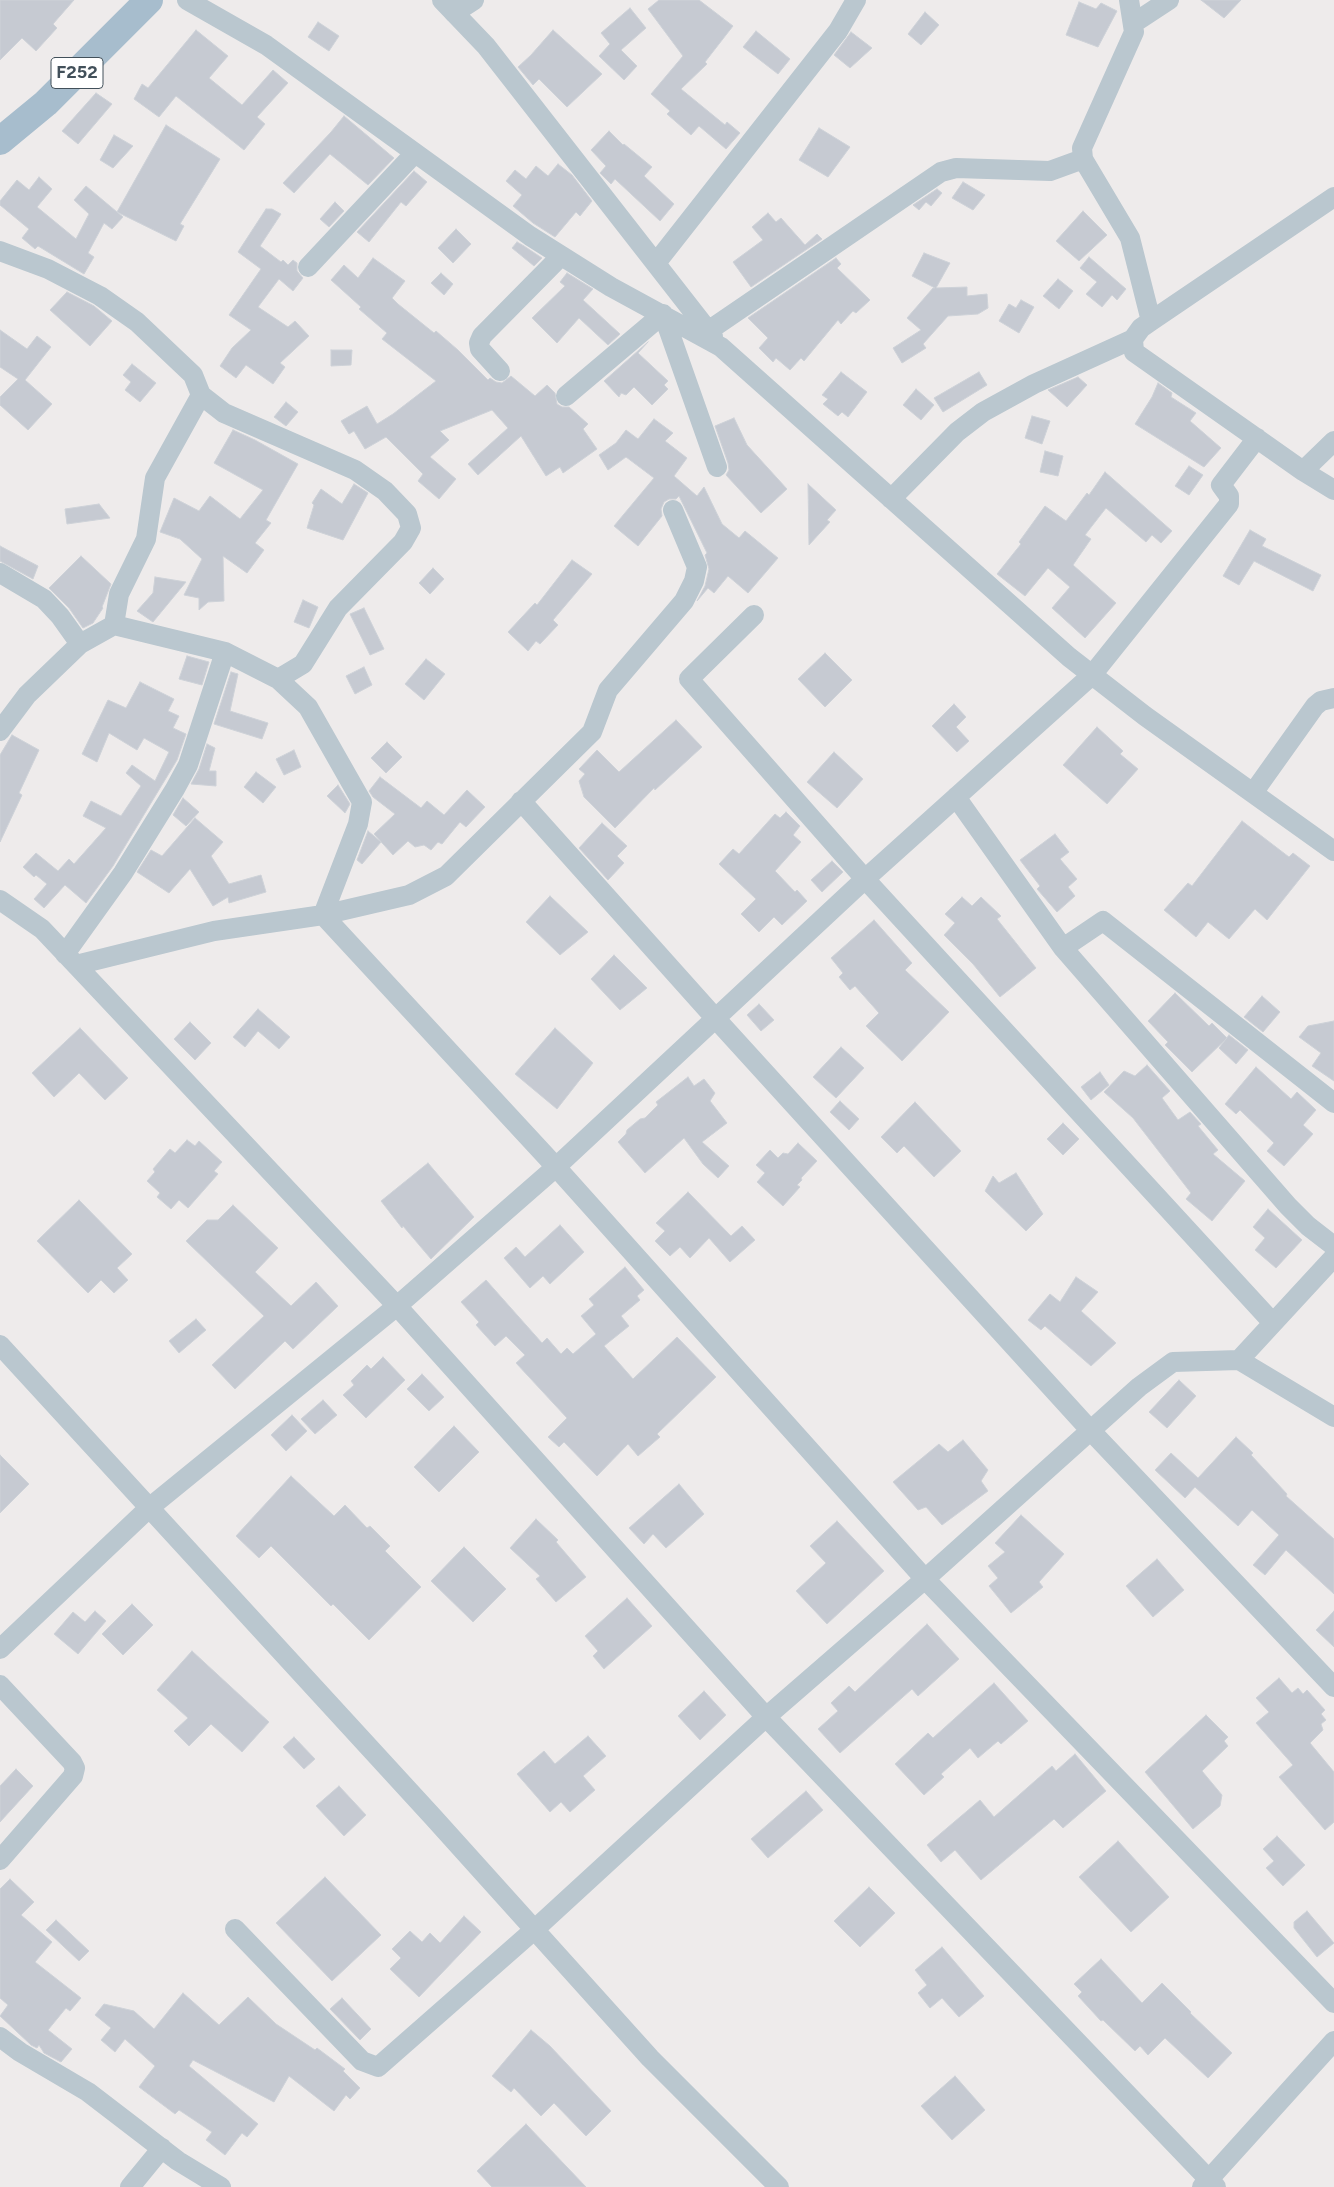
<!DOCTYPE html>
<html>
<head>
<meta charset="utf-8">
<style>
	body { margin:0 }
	canvas { display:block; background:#eeebeb }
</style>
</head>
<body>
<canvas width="1334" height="2187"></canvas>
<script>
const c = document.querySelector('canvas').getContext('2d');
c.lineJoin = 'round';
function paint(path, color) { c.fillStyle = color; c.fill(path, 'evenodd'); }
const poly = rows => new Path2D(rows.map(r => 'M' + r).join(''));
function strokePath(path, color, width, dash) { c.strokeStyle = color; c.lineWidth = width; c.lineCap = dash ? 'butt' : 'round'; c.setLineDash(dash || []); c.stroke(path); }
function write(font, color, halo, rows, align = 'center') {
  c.font = font + ' Figtree,sans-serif'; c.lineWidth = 4; c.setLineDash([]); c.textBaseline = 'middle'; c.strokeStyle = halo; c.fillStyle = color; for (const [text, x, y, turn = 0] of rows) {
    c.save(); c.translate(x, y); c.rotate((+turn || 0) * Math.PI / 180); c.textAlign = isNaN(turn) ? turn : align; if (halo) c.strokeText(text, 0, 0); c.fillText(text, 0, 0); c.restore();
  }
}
const building = poly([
	[0,0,74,0,53,24,57,28,36,51,22,38,0,60,0,0],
	[659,0,699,0,733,26,705,62,707,64,681,89,725,125,727,122,740,133,726,149,699,126,691,135,667,114,670,111,651,94,683,56,648,9,659,0],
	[1201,0,1241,0,1224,18,1201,0],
	[1079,2,1096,9,1101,3,1117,11,1098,47,1066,35,1079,2],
	[630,8,646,28,621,50,637,66,624,80,599,56,610,44,601,33,630,8],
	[925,12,939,25,921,45,908,34,925,12],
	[318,22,339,36,329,51,308,37,318,22],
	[196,30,228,56,209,78,242,105,273,70,288,83,257,117,265,124,244,150,176,96,159,117,134,99,142,84,148,88,196,30],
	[553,30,602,74,567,107,539,79,533,85,518,67,531,55,553,30],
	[756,31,790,59,778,74,743,47,756,31],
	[851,32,872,48,850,68,834,55,851,32],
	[96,93,112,104,78,144,62,131,96,93],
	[344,116,394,158,368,185,330,154,294,193,283,183,331,132,344,116],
	[166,125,220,159,180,224,184,226,176,241,117,212,166,125],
	[819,128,850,147,828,177,799,160,819,128],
	[609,131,623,145,624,144,652,167,644,176,674,204,660,221,615,179,611,184,600,173,606,166,591,150,609,131],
	[114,135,133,146,113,168,100,160,114,135],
	[558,164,572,175,592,201,580,216,576,212,555,237,533,223,513,206,522,195,506,181,515,170,526,179,536,166,548,176,558,164],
	[414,171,427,182,406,206,401,202,369,242,357,232,414,171],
	[39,177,52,189,37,207,76,239,89,214,74,200,86,186,123,217,112,229,104,223,88,253,94,257,84,274,38,246,35,249,22,238,29,229,0,205,0,201,17,180,29,190,39,177],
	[963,182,985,195,973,210,952,198,963,182],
	[937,189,942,193,931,206,926,202,919,210,913,205,937,189],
	[335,202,344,211,329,227,320,219,335,202],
	[266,209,272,209,281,214,260,246,281,262,283,260,288,265,293,260,297,263,297,271,303,278,293,291,279,279,258,307,288,327,295,321,309,336,280,363,285,367,273,384,246,365,236,378,220,366,232,348,251,330,229,315,261,269,238,252,266,209],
	[1083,211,1107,235,1079,261,1056,241,1083,211],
	[768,213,776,222,781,218,805,245,817,234,822,239,751,287,733,262,763,240,752,227,768,213],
	[456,229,471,244,453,263,438,248,456,229],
	[517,242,524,246,542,258,534,266,512,248,517,242],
	[924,253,950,263,936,288,967,287,967,296,987,294,988,308,978,314,948,316,923,344,926,348,902,363,893,348,921,330,907,318,933,288,935,288,912,276,924,253],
	[1089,257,1126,289,1117,300,1112,295,1102,307,1086,294,1097,282,1080,268,1089,257],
	[373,258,405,281,392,298,398,304,434,333,436,331,458,350,488,380,490,378,496,382,502,383,511,376,535,396,547,385,555,393,557,404,562,407,569,407,588,424,583,429,597,449,563,473,560,467,546,476,521,436,478,475,468,464,508,428,492,410,440,431,449,440,430,457,456,479,439,499,418,481,423,474,386,437,365,449,354,431,349,434,341,421,367,406,377,424,393,414,436,381,382,339,387,333,359,309,361,307,331,280,344,265,358,278,373,258],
	[836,258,841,264,837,268,870,300,856,313,853,311,841,324,838,320,804,361,801,358,790,370,776,358,773,362,759,348,768,338,748,318,836,258],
	[441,273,453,284,444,295,431,283,441,273],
	[567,273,593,289,583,300,620,334,608,345,579,318,557,343,532,318,565,286,560,282,567,273],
	[1058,279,1073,291,1059,309,1043,296,1058,279],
	[67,292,94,306,112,321,90,346,50,310,67,292],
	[1021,300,1034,307,1019,333,999,321,1009,304,1016,308,1021,300],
	[0,330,27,349,37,336,51,347,25,380,52,404,28,430,0,405,0,397,18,379,0,367,0,330],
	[648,342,638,353,668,381,664,385,668,389,652,405,634,387,626,395,621,393,619,397,604,381,648,342],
	[331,350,352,350,351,365,331,366,331,350],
	[132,364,156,383,140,402,125,390,131,382,123,375,132,364],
	[841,372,867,392,848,417,842,412,838,416,823,404,828,399,822,395,841,372],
	[979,372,987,385,943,412,934,398,979,372],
	[1078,377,1087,385,1067,407,1048,390,1078,377],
	[1158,383,1172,393,1171,397,1196,413,1190,421,1221,448,1204,467,1135,424,1152,397,1158,383],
	[916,389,934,405,921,420,903,405,916,389],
	[286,402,298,412,286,426,274,417,286,402],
	[1032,416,1050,421,1042,444,1025,438,1032,416],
	[734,418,747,445,787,489,761,513,726,475,729,470,728,463,715,426,734,418],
	[654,419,673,433,665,441,687,458,674,476,697,496,704,487,722,524,739,538,745,531,778,558,748,593,728,576,714,593,708,588,697,601,705,586,709,569,705,555,707,553,679,496,676,499,669,499,664,502,661,509,662,516,638,546,614,526,654,478,626,457,608,470,599,455,616,443,626,430,638,439,654,419],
	[233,430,255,440,298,464,266,520,271,523,255,543,264,550,247,573,223,556,224,601,208,602,199,610,199,598,184,595,202,559,180,539,160,532,174,498,199,511,210,496,240,519,263,490,214,463,233,430],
	[1045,451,1063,456,1058,476,1040,472,1045,451],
	[1189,466,1203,475,1189,495,1175,486,1189,466],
	[1105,472,1172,531,1161,543,1152,535,1146,542,1106,508,1085,535,1091,539,1073,565,1116,603,1085,638,1052,608,1070,587,1048,568,1025,596,997,574,1021,544,1019,542,1045,506,1066,521,1087,493,1089,495,1105,472],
	[354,484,368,493,343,540,307,528,314,505,312,503,321,489,342,504,354,484],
	[808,484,836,510,827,520,830,522,809,545,808,484],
	[99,504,110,518,67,524,65,509,99,504],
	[1250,530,1266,539,1262,546,1321,575,1313,591,1254,561,1239,585,1223,576,1250,530],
	[0,546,38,566,33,579,0,561,0,546],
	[81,556,111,584,102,607,103,608,93,623,83,628,69,608,49,588,81,556],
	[572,560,592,574,553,620,558,625,540,644,536,641,528,651,508,632,535,603,537,605,572,560],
	[433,568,444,579,430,594,419,583,433,568],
	[155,577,186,582,153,622,137,611,153,593,155,577],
	[303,600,318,607,309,628,294,622,303,600],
	[364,608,384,649,370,655,350,614,364,608],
	[825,653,852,680,825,707,798,679,825,653],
	[187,656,209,662,202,685,179,679,187,656],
	[426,659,445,674,424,700,405,684,426,659],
	[364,667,372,685,355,694,346,676,364,667],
	[231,672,238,674,230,711,268,723,262,739,214,724,231,672],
	[140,682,174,699,168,711,179,716,173,728,186,734,177,760,113,866,86,903,65,885,44,908,34,899,47,884,36,875,34,877,23,867,36,853,58,871,69,859,74,864,106,828,83,816,91,801,121,816,141,786,126,773,132,765,155,781,169,752,144,738,137,750,109,733,97,762,82,754,108,700,126,708,140,682],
	[954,704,966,717,956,727,969,741,957,752,932,726,954,704],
	[676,720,702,747,655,790,654,788,615,828,584,797,579,781,585,774,579,769,597,750,619,772,676,720],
	[1097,727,1123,751,1120,754,1138,769,1107,804,1063,765,1097,727],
	[12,735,39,750,19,793,22,795,0,842,0,755,12,735],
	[387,742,402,757,386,773,371,758,387,742],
	[207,744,215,748,209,771,216,771,216,786,191,784,199,769,207,744],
	[294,750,301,767,284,775,276,759,294,750],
	[834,752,863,779,837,808,807,782,834,752],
	[256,772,276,787,263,803,244,787,256,772],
	[380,777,421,808,427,801,444,815,467,790,485,807,466,827,460,822,442,844,438,842,431,850,424,845,415,847,408,841,393,855,374,834,395,814,373,797,369,791,380,777],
	[338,785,350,804,345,813,327,796,338,785],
	[183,798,199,812,186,826,173,815,183,798],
	[786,812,800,826,793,835,801,842,775,871,795,892,797,890,807,901,782,925,774,917,759,932,741,914,756,899,719,864,733,849,739,854,775,814,780,818,786,812],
	[195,818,223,842,211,856,229,884,261,875,266,892,229,903,228,897,213,906,190,869,169,893,137,872,151,850,162,856,195,818],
	[1242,821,1289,857,1293,853,1310,866,1267,920,1255,909,1229,939,1208,922,1196,937,1164,910,1188,883,1192,886,1242,821],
	[602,823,627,846,617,856,624,863,608,880,579,848,602,823],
	[368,831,381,842,362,864,357,860,368,831],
	[1055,834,1069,852,1060,859,1077,879,1068,887,1075,896,1057,912,1037,889,1040,886,1020,860,1055,834],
	[832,861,843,872,822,892,811,880,832,861],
	[550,896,588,932,560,955,526,922,550,896],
	[962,897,972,906,981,897,1001,916,997,919,1036,968,1000,997,973,964,944,935,955,923,945,914,962,897],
	[874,920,912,963,905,970,949,1012,902,1061,866,1026,879,1013,855,986,850,990,839,977,843,973,831,958,874,920],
	[614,955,647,988,620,1010,591,979,614,955],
	[1175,993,1209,1026,1212,1023,1227,1038,1192,1072,1165,1045,1168,1042,1148,1021,1175,993],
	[1262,996,1280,1012,1263,1032,1244,1017,1262,996],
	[759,1004,774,1020,761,1031,747,1015,759,1004],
	[258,1009,290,1037,279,1049,258,1031,245,1047,233,1037,258,1009],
	[1334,1021,1334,1081,1312,1066,1321,1053,1299,1037,1308,1026,1334,1021],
	[190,1022,211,1043,195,1060,174,1039,190,1022],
	[80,1028,128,1078,105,1100,79,1073,54,1097,32,1073,80,1028],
	[555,1028,593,1063,557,1109,515,1074,555,1028],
	[1229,1035,1248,1050,1236,1064,1219,1048,1229,1035],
	[841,1047,864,1068,836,1098,813,1077,841,1047],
	[1147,1065,1170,1091,1162,1098,1178,1120,1190,1112,1201,1124,1198,1126,1218,1150,1213,1154,1245,1181,1212,1221,1186,1199,1191,1193,1133,1118,1104,1092,1124,1071,1135,1076,1147,1065],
	[1256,1067,1291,1099,1297,1092,1316,1110,1303,1125,1313,1134,1284,1166,1267,1151,1274,1143,1240,1110,1236,1114,1225,1104,1256,1067],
	[1100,1072,1109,1085,1091,1100,1081,1087,1100,1072],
	[688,1077,694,1086,704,1079,715,1093,710,1101,727,1123,702,1142,729,1166,718,1178,703,1164,684,1138,645,1173,618,1142,626,1134,627,1130,640,1119,645,1118,658,1105,656,1102,688,1077],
	[840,1101,859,1119,849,1130,830,1112,840,1101],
	[915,1102,961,1151,934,1177,904,1146,897,1153,881,1137,915,1102],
	[1063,1123,1079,1139,1063,1155,1047,1139,1063,1123],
	[187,1140,195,1146,199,1141,222,1162,214,1171,218,1174,188,1208,179,1200,171,1209,157,1197,160,1193,147,1181,155,1172,153,1169,170,1149,175,1153,187,1140],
	[798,1143,817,1161,801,1178,802,1180,797,1185,800,1187,783,1206,757,1182,765,1173,756,1165,770,1150,778,1158,783,1153,788,1154,798,1143],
	[428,1163,474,1217,431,1259,403,1226,402,1228,381,1201,428,1163],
	[1016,1173,1043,1214,1026,1231,985,1191,993,1176,999,1183,1016,1173],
	[688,1192,731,1236,742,1226,755,1240,730,1262,709,1238,690,1258,680,1247,670,1256,655,1241,665,1231,656,1223,688,1192],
	[79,1200,132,1254,117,1268,128,1280,114,1293,101,1280,88,1293,37,1241,79,1200],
	[233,1205,278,1248,255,1272,291,1306,316,1282,338,1306,293,1349,285,1341,235,1389,212,1365,264,1316,186,1241,207,1220,218,1220,233,1205],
	[1268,1209,1302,1240,1276,1268,1255,1250,1265,1238,1253,1227,1268,1209],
	[560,1225,584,1252,550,1284,543,1276,530,1288,504,1258,516,1247,525,1257,560,1225],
	[625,1267,644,1290,637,1296,640,1300,621,1316,629,1326,604,1346,633,1379,677,1337,716,1377,657,1434,660,1437,638,1456,628,1444,597,1476,564,1442,559,1447,548,1437,567,1418,516,1363,525,1355,506,1336,495,1346,476,1325,479,1322,461,1302,486,1280,542,1343,547,1338,561,1354,567,1348,573,1354,596,1334,581,1316,594,1305,589,1299,625,1267],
	[1076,1277,1098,1292,1081,1311,1116,1343,1091,1366,1045,1326,1041,1330,1028,1320,1050,1294,1060,1302,1076,1277],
	[196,1319,206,1330,179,1353,169,1341,196,1319],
	[383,1357,405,1380,366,1418,343,1395,354,1385,351,1381,367,1365,371,1369,383,1357],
	[422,1374,444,1397,429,1411,407,1389,422,1374],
	[1179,1380,1196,1396,1167,1428,1149,1412,1179,1380],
	[323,1400,337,1415,315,1434,301,1419,323,1400],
	[292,1415,307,1431,286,1451,271,1435,292,1415],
	[454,1426,479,1452,439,1492,414,1467,454,1426],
	[1236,1437,1253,1453,1251,1455,1287,1494,1286,1496,1334,1539,1334,1594,1286,1550,1265,1575,1253,1565,1279,1535,1252,1510,1238,1526,1195,1487,1185,1498,1155,1470,1171,1453,1198,1478,1236,1437],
	[963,1440,988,1470,981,1481,988,1491,942,1525,926,1507,918,1510,893,1482,939,1444,948,1452,963,1440],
	[0,1455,29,1484,0,1513,0,1455],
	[291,1476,334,1516,345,1505,367,1528,370,1526,390,1546,385,1551,421,1587,369,1640,333,1604,331,1606,271,1546,259,1558,236,1536,291,1476],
	[679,1484,704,1514,666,1548,653,1534,644,1544,629,1528,679,1484],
	[1021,1515,1064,1554,1039,1582,1043,1587,1011,1613,989,1586,998,1578,988,1566,1005,1552,995,1543,1021,1515],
	[536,1519,558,1540,556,1542,586,1577,556,1602,536,1579,540,1576,510,1548,536,1519],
	[837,1521,884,1571,827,1624,796,1591,826,1563,810,1546,837,1521],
	[464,1547,506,1589,473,1622,431,1581,464,1547],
	[1157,1559,1184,1590,1153,1617,1126,1586,1157,1559],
	[627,1598,652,1626,604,1669,593,1656,598,1651,585,1636,627,1598],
	[132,1604,153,1625,123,1655,102,1634,132,1604],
	[95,1611,106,1621,78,1654,54,1634,73,1612,85,1622,95,1611],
	[1334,1611,1334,1647,1316,1630,1334,1611],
	[927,1624,959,1659,918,1696,912,1689,840,1753,818,1729,838,1711,831,1703,849,1686,855,1692,927,1624],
	[192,1651,269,1722,242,1752,211,1724,189,1746,174,1731,188,1718,157,1690,192,1651],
	[1279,1678,1292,1693,1298,1688,1303,1694,1307,1690,1325,1710,1321,1714,1326,1720,1321,1724,1323,1730,1310,1743,1334,1772,1334,1822,1325,1830,1279,1777,1293,1765,1256,1723,1269,1712,1256,1698,1279,1678],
	[994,1683,1028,1721,1001,1744,998,1741,978,1758,970,1748,941,1774,944,1777,924,1795,895,1764,928,1733,933,1738,994,1683],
	[704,1691,726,1715,700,1740,678,1716,704,1691],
	[1206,1715,1228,1737,1224,1741,1228,1746,1202,1771,1222,1795,1220,1806,1193,1829,1145,1772,1206,1715],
	[588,1736,606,1756,583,1776,595,1790,570,1812,561,1802,550,1812,517,1774,544,1751,555,1764,588,1736],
	[294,1737,315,1759,304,1769,283,1747,294,1737],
	[1075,1754,1106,1791,1063,1828,1054,1819,981,1880,955,1850,941,1862,927,1845,980,1800,994,1817,1052,1766,1056,1771,1075,1754],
	[16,1769,33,1786,0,1822,0,1786,16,1769],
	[339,1786,366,1815,344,1836,316,1806,339,1786],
	[806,1791,823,1810,768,1858,751,1839,806,1791],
	[1277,1836,1305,1865,1283,1886,1266,1868,1274,1861,1263,1849,1277,1836],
	[1118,1841,1169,1897,1131,1932,1079,1877,1118,1841],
	[325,1877,381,1935,332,1981,276,1923,325,1877],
	[10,1879,34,1902,21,1915,52,1942,35,1962,81,1998,70,2011,66,2008,48,2030,72,2049,61,2062,44,2053,39,2045,37,2048,31,2045,0,2016,8,2005,0,1998,0,1889,10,1879],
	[869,1887,895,1913,860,1947,834,1921,869,1887],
	[1307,1911,1334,1943,1317,1957,1294,1928,1294,1922,1307,1911],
	[464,1916,481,1932,419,1997,390,1969,401,1958,392,1949,410,1931,422,1942,430,1933,440,1943,464,1916],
	[56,1920,89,1951,79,1961,46,1930,56,1920],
	[942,1947,984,1996,959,2017,942,1998,930,2008,918,1993,927,1985,915,1970,942,1947],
	[1101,1959,1142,2003,1162,1983,1191,2012,1190,2013,1232,2053,1208,2078,1165,2038,1148,2055,1140,2046,1135,2051,1103,2020,1101,2021,1078,1996,1082,1992,1074,1984,1101,1959],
	[183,1993,219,2025,248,1997,276,2024,315,2050,317,2048,345,2069,343,2071,360,2088,350,2099,346,2095,334,2111,289,2076,274,2102,193,2060,189,2066,258,2124,247,2137,242,2133,225,2155,206,2140,212,2132,179,2110,175,2114,139,2087,155,2066,125,2039,115,2052,101,2040,111,2028,95,2015,104,2004,134,2011,154,2029,183,1993],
	[342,1998,371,2029,360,2040,330,2009,342,1998],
	[531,2030,550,2046,611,2111,586,2136,554,2103,541,2116,514,2088,511,2092,492,2076,531,2030],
	[955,2076,985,2110,952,2140,921,2106,955,2076],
	[526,2124,586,2187,492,2187,477,2171,526,2124]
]);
paint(building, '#c6cad2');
strokePath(building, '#ced2d8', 1);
strokePath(poly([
	[187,0,266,45,530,236,611,287,721,347,1069,657,1145,716,1334,851],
	[442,0,486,46,713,337],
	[1129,0,1134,32,1082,148,1083,159,1130,238,1151,321],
	[454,13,474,0],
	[1134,23,1169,0],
	[0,251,48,269,100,296,137,322,193,375,201,395,224,413,355,470,385,491,407,514,411,528,403,542,338,608,303,664,278,679],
	[656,263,838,31,856,0],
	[308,267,414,154],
	[708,331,941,172,956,168,1050,171,1083,159],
	[1133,339,1134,352,1303,471,1334,490],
	[500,371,480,349,479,343,482,336,561,256],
	[566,396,663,314,717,467],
	[1303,471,1334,441],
	[891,499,957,432,983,412,1034,384,1133,339,1141,328,1151,321,1334,197],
	[0,573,44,599,60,616,80,644],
	[754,615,689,679,865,879,1273,1323],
	[114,625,119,594,146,539,155,478,201,395],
	[0,731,27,695,80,644,114,625,225,652,278,679,308,707,362,802,358,824,323,915,556,1167,925,1579,1334,2003],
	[1253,793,1315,706,1321,701,1334,698],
	[956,797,1063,948,1288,1206,1308,1226,1334,1246],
	[521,801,716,1019,1091,1431,1334,1687],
	[0,900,42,929,76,965,397,1306,766,1717,1216,2187],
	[1063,948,1103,921,1334,1103],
	[65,954,123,873,175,789,188,765,225,652],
	[76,965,214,931,323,915,409,895,446,876,592,732,608,690,684,601,694,581,697,567,673,510],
	[0,1345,433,1817,650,2058,779,2187],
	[1239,1360,1334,1417],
	[0,1649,149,1508,397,1306,556,1167,865,879,1092,675,1229,504,1229,496,1221,485,1257,438],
	[0,1685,72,1762,75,1768,73,1776,0,1860],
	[235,1929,362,2061,378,2067,534,1930,766,1717,925,1579,1139,1387,1173,1362,1239,1360,1334,1257],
	[0,2037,20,2052,88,2092,178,2161,221,2187],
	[130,2187,162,2148],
	[1202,2187,1334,2041]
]), '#bac7cf', 20);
strokePath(poly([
	[0,141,46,103,149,0]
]), '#a7bdcd', 28);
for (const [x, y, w] of [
	[77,73,52]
]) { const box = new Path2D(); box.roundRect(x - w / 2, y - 15.5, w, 31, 4); c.fillStyle = '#fff'; c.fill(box); strokePath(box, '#42505a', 1); }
write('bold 18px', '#42505a', null, [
	["F252",77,73]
]);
</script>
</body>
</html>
